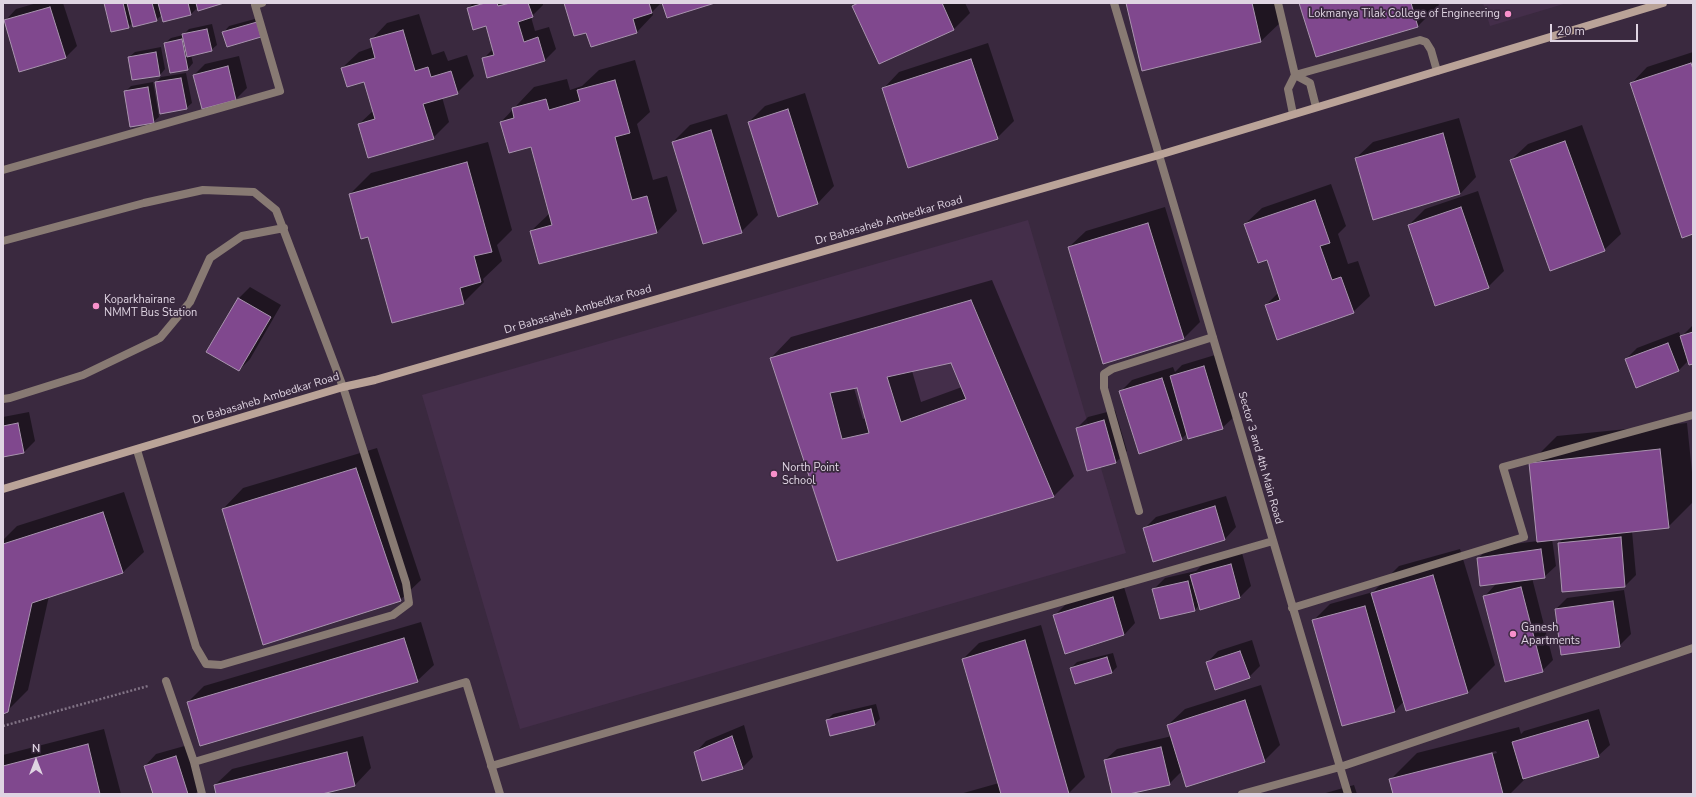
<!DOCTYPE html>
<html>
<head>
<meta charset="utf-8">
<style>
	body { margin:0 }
	#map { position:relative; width:1696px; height:797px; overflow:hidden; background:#3a293f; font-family:"Nunito Sans",sans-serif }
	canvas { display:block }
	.frame { position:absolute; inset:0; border:4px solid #dfd4e2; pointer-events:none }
	.north { position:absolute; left:16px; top:741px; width:40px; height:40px; -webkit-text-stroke:3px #3a293f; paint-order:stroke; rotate:0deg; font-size:11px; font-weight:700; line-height:16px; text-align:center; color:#dfd4e2 }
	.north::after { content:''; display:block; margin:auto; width:14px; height:18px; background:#dfd4e2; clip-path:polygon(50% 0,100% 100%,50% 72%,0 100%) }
	.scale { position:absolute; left:1550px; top:24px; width:88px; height:18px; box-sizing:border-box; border:2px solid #dfd4e2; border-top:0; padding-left:5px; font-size:12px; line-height:14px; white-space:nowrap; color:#dfd4e2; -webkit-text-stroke:3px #3a293f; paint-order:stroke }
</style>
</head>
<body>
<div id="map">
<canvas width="1696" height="797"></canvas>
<div class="frame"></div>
<div class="north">N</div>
<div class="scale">20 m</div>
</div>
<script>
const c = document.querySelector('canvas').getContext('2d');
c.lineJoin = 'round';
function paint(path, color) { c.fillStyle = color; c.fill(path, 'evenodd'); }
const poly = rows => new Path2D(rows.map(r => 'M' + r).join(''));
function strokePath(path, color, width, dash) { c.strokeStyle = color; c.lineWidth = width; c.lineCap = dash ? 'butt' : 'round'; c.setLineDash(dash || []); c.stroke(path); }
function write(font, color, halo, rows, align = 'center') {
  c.font = font + ' "Nunito Sans",sans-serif'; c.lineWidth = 3.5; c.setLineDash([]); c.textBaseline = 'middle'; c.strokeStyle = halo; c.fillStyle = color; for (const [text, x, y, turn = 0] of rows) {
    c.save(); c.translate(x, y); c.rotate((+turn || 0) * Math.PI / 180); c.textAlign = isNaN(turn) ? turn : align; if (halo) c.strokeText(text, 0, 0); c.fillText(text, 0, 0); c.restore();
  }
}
paint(poly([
	[1483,3,1567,3,1490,26],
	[1028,220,1126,553,520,729,422,395]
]), '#442e4a');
paint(poly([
	[37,3,63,3,77,46,65,58,5,21,16,9],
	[105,3,221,3,198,7,191,14,163,21,162,15,156,20,133,22,128,27],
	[473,3,543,3,543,5,531,17,535,31,549,27,556,49,545,60,483,59,493,49,486,24,468,8],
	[565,3,661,3,652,12,653,15,637,32,587,31],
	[856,3,965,3,970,13,954,29,854,6],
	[1127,3,1277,3,1282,21,1261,41],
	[1300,3,1438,3,1439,5,1418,26,1316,56],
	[419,14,432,55,444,51,448,61,467,55,474,76,457,93,442,97,449,122,433,138,359,124,374,110,365,81,342,68,359,52,373,47,371,40,387,23],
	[262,17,266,31,224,32,229,26],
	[212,24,217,45,211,50,191,55,193,63,188,69,165,43,171,38,183,35,189,29],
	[988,43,1014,121,997,138,883,89,899,72],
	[161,47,165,69,160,75,129,57,135,52],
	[1693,52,1693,233,1631,84,1647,67],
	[239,56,247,88,236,99,202,108,194,75,205,64],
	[635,60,650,112,637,124,653,180,667,176,677,211,657,232,531,231,550,213,531,146,501,122,534,87,567,79,570,90,582,86,599,70],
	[186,73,192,103,186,108,156,82,161,77],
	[153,82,159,117,153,122,125,92,131,86],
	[805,93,834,186,818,203,779,216,749,122,765,106],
	[727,114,758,215,741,232,673,142,690,125],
	[1459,118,1476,177,1460,194,1356,158,1373,142],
	[1582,125,1621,234,1604,250,1511,160,1528,144],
	[488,142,512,230,497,245,502,261,483,279,484,282,463,303,368,236,350,194,371,173],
	[1331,184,1346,226,1338,234,1348,264,1358,261,1370,296,1353,312,1266,305,1279,292,1268,259,1245,224,1262,208],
	[1478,191,1504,271,1488,287,1409,225,1425,209],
	[1165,207,1200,322,1184,338,1069,247,1086,231],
	[992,280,1074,476,1054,496,838,560,771,358,791,337],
	[951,361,962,387,921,402,912,371],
	[858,387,866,418,863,419,854,388],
	[250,287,281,305,250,359,239,370,207,352,239,298],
	[1693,325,1693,363,1689,360,1678,371,1626,359,1637,348,1679,332,1681,337],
	[1215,355,1234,417,1222,428,1188,433,1181,439,1120,392,1132,380,1173,367,1175,372,1182,365],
	[1115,410,1127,451,1116,462,1088,469,1077,428,1088,417],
	[29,412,35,441,24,452,3,456,3,417],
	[1687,423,1693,482,1693,502,1668,527,1632,531,1636,575,1625,586,1563,591,1559,543,1564,538,1552,539,1556,566,1544,577,1532,578,1553,660,1542,671,1484,597,1495,585,1502,584,1478,559,1489,547,1538,541,1530,463,1557,436],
	[377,448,421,580,400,600,223,509,243,488],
	[124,492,144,552,123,572,49,596,28,690,7,711,3,713,3,540,17,526],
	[1226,496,1236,527,1225,539,1144,529,1156,517],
	[1460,549,1495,665,1468,692,1407,710,1404,701,1395,711,1343,725,1313,621,1330,604,1373,592,1399,566],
	[1242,553,1251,586,1240,597,1201,608,1200,604,1195,610,1160,618,1153,590,1165,578,1196,571,1203,564],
	[1124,587,1135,623,1124,635,1054,616,1066,604],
	[1624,590,1631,634,1619,646,1562,654,1556,609,1567,598],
	[421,622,434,665,417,681,188,702,204,686],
	[1041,625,1085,777,1069,793,1065,794,960,794,999,783,963,659,979,643],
	[1252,640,1260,666,1249,677,1207,663,1218,651],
	[1113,653,1117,667,1112,672,1071,668,1077,662],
	[1261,685,1280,745,1264,761,1180,763,1179,763,1181,772,1169,784,1125,794,1113,794,1105,760,1117,749,1172,736,1168,725,1185,709],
	[876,704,880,719,875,724,827,720,833,714],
	[1599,709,1610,745,1598,756,1528,776,1510,794,1394,794,1390,780,1417,753,1519,727,1521,734,1524,731],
	[1496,751,1497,753,1421,772,1421,770],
	[744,725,753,757,742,768,695,753,706,741],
	[104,729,121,794,3,794,3,755],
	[363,736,371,768,355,785,318,794,217,794,215,785,232,769],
	[188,745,201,788,195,794,154,794,145,766,156,754],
	[1354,785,1357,794,1322,794]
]), '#0007');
const building = poly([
	[104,3,123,3,129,28,111,32,104,3],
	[127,3,152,3,157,21,133,27,127,3],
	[158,3,188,3,191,15,163,22,158,3],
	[196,3,224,3,198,11,196,3],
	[485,3,497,3,498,6,510,3,528,3,533,17,518,22,524,42,538,37,545,61,487,78,482,58,494,55,486,26,473,30,467,8,485,3],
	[564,3,649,3,652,13,633,19,637,33,591,47,586,33,574,36,564,3],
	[662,3,715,3,667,18,662,3],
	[858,3,942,3,954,30,879,64,852,6,858,3],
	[1126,3,1252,3,1261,42,1142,71,1126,3],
	[1299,3,1411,3,1418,27,1316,57,1299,3],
	[50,7,66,58,19,72,4,20,50,7],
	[257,22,261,37,227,47,222,32,257,22],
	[207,29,212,51,187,57,182,34,207,29],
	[403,30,415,71,428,67,431,77,451,71,458,94,423,104,434,139,368,158,358,124,375,119,364,82,347,87,341,68,375,58,370,39,403,30],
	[182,39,188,70,170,73,164,43,182,39],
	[156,52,160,76,132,80,128,57,156,52],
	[971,59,998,139,908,168,882,88,971,59],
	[1691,63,1693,69,1693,234,1682,238,1630,83,1691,63],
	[228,66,236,100,202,109,193,75,228,66],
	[181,78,187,109,160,114,155,82,181,78],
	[615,80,630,133,615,137,632,200,647,196,657,233,539,264,530,231,552,225,531,147,509,153,500,122,514,118,512,108,546,99,549,110,580,101,577,90,615,80],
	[148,87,154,123,130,127,124,91,148,87],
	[788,109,818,204,778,217,748,122,788,109],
	[711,130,742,233,703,244,672,142,711,130],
	[1443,133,1460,194,1373,220,1355,158,1443,133],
	[1565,141,1605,251,1550,271,1510,160,1565,141],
	[467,162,492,252,474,256,481,282,460,288,464,304,392,323,368,237,361,239,349,194,467,162],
	[1315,200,1330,243,1320,246,1332,280,1341,277,1354,313,1277,340,1265,305,1280,300,1267,260,1258,263,1244,224,1315,200],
	[1461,207,1489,288,1435,306,1408,225,1461,207],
	[1148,223,1184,339,1103,364,1068,247,1148,223],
	[238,298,271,317,239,371,206,352,238,298],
	[971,300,1054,497,837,561,770,358,971,300],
	[951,363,966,399,901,422,887,377,951,363],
	[857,388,869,433,842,439,830,393,857,388],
	[1693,332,1693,364,1689,365,1680,336,1693,332],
	[1668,343,1679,371,1636,388,1625,359,1668,343],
	[1204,366,1223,429,1188,439,1170,376,1204,366],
	[1162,378,1182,440,1139,454,1119,391,1162,378],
	[1104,420,1116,463,1087,471,1076,428,1104,420],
	[18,423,24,453,3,457,3,426,18,423],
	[1660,449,1669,528,1537,542,1529,463,1660,449],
	[356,468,401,601,263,645,222,509,356,468],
	[1215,506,1225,540,1153,562,1143,528,1215,506],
	[103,512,123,573,32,603,8,712,3,714,3,544,103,512],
	[1621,537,1625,587,1562,592,1558,543,1621,537],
	[1541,549,1545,578,1480,586,1477,558,1541,549],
	[1231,564,1240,598,1200,610,1190,575,1231,564],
	[1433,575,1468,693,1406,711,1371,593,1433,575],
	[1188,581,1195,611,1160,619,1152,589,1188,581],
	[1521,587,1543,672,1505,682,1483,596,1521,587],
	[1113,597,1124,635,1065,654,1053,615,1113,597],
	[1613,601,1620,647,1561,655,1555,609,1613,601],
	[1365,606,1395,712,1342,726,1312,620,1365,606],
	[404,638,418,682,200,746,187,702,404,638],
	[1025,640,1069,794,1001,794,962,659,1025,640],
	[1240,651,1250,678,1215,690,1206,662,1240,651],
	[1107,657,1112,673,1075,684,1070,668,1107,657],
	[1245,700,1265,762,1186,787,1167,725,1245,700],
	[871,709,875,725,830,736,826,720,871,709],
	[1588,720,1599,757,1523,779,1512,742,1588,720],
	[732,736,743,769,702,781,694,752,732,736],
	[88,744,100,794,3,794,3,766,88,744],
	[1161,747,1170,785,1129,794,1112,794,1104,760,1161,747],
	[347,752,355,786,322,794,216,794,214,785,347,752],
	[1492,753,1503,794,1393,794,1389,779,1492,753],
	[176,756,188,794,153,794,144,766,176,756]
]);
paint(building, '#80488e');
strokePath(building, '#a994af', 1);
strokePath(poly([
	[3,726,148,686]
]), '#827486', 2.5, [2, 2]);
strokePath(poly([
	[137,450,196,647,206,664,221,665,393,615,409,603,406,583,343,387]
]), '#887a73', 8);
strokePath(poly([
	[1114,3,1348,794],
	[1278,3,1295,75,1420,40,1426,42,1431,50,1437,71],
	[1293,114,1288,89,1295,75,1310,83,1316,107],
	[3,170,280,91,255,5,262,3],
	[3,241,144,203,203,190,254,192,276,210,343,387],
	[3,399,10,398,83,375,160,338,190,302,210,258,242,236,284,228],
	[1139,511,1104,388,1104,374,1112,369,1213,337],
	[1292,608,1524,537,1503,467,1693,415],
	[166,681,194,762,202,794],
	[194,762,466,682,500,794],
	[491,766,1273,541],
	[1242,794,1340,767,1693,648]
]), '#887a73', 8);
strokePath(poly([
	[3,489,343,387,375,380,1159,155,1663,3]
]), '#baa398', 8);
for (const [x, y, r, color] of [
	[1508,14,4,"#f890cb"],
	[96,306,4,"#f890cb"],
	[774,474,4,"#f890cb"],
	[1513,634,4,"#f890cb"]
]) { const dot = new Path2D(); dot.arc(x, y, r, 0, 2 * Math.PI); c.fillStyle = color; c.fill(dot); strokePath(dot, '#3a293f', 1.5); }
write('11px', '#dfd4e2', '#3a293f', [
	["Lokmanya Tilak College of Engineering",1500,14,"right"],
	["Koparkhairane",104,300],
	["NMMT Bus Station",104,313],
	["North Point",782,468],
	["School",782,481],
	["Ganesh",1521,628],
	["Apartments",1521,641]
], 'left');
write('11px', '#dfd4e2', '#3a293f', [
	["Dr Babasaheb Ambedkar Road",889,221,-16],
	["Dr Babasaheb Ambedkar Road",578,310,-16],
	["Dr Babasaheb Ambedkar Road",266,399,-17],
	["Sector 3 and 4th Main Road",1260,458,74]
]);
</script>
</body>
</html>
